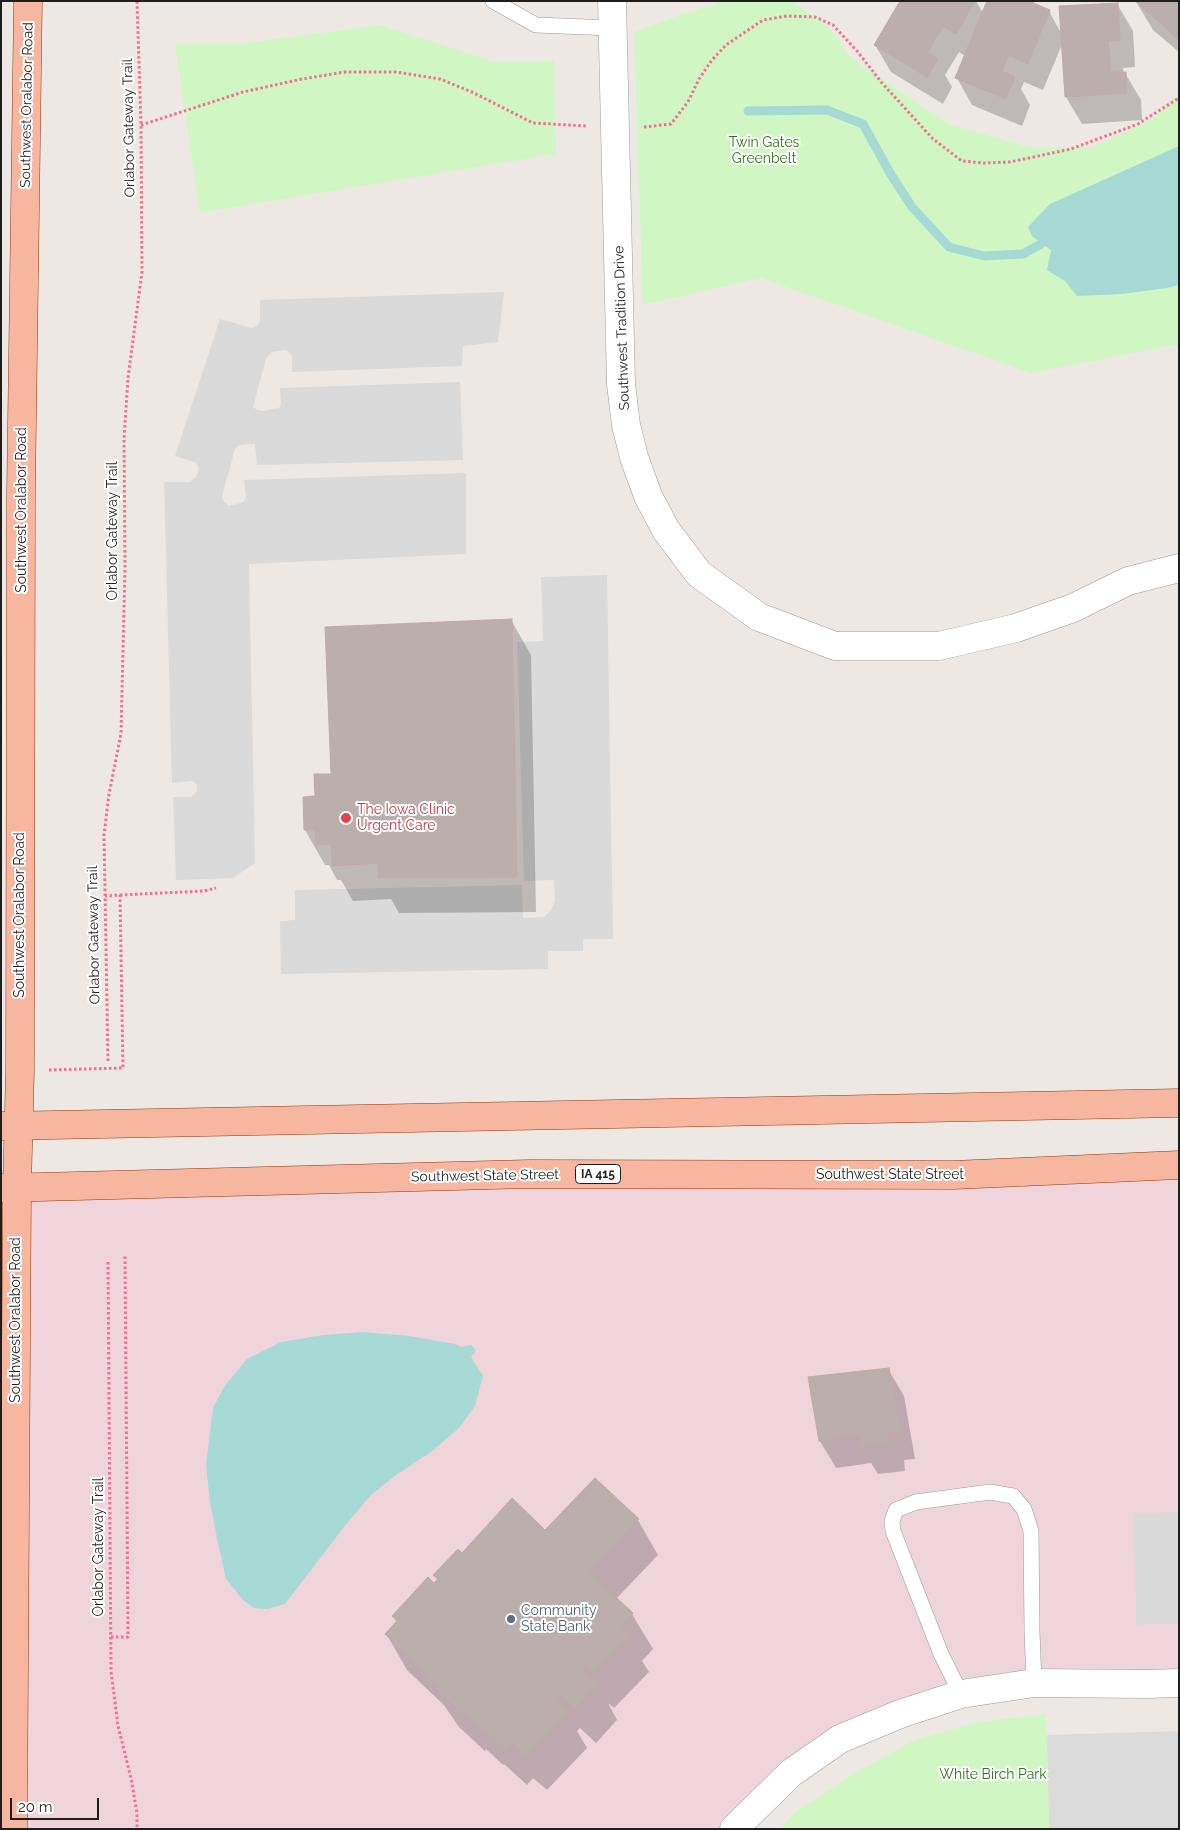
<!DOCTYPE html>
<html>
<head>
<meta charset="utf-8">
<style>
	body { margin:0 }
	#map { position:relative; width:1180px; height:1830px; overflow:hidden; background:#eee8e4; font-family:Raleway,sans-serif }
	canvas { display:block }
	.frame { position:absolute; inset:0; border:2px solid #1e1e1e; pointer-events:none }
	.scale { position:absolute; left:10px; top:1798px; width:89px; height:22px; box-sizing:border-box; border:2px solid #1e1e1e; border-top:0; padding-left:6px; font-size:15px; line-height:18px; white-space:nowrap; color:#1e1e1e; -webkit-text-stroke:4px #fff; paint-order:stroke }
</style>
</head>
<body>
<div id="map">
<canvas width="1180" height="1830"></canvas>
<div class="frame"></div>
<div class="scale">20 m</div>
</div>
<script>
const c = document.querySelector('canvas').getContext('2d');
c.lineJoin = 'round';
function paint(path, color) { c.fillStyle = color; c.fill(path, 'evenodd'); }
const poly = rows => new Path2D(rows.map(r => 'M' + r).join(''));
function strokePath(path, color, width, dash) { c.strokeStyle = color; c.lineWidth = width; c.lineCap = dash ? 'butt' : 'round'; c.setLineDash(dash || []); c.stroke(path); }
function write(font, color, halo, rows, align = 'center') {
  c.font = font + ' Raleway,sans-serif'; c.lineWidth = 4; c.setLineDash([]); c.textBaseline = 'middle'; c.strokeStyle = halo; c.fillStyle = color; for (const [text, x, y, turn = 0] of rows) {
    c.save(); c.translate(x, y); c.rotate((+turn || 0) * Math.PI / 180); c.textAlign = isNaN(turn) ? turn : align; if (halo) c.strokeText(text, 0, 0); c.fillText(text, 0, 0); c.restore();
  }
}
paint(poly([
	[1179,1731,1179,1829,1049,1829,1047,1735]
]), '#dcdbdb');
paint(poly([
	[1179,1165,1179,1683,1034,1683,900,1714,734,1829,1,1829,1,1188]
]), '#efd4dc');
paint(poly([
	[724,1,792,1,828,26,852,59,949,124,1032,148,1092,147,1153,118,1179,93,1179,349,1175,345,1031,373,761,278,643,305,634,32,680,15],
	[380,25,496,62,554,61,556,154,200,213,175,44,239,44],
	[1046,1714,1049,1829,779,1829,800,1809,849,1777,914,1740,979,1722]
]), '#d0f7c3');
paint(poly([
	[504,292,498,342,463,346,462,366,292,372,292,357,289,352,285,350,272,352,266,359,253,407,257,410,263,411,279,408,281,404,280,388,460,382,463,460,257,465,255,444,248,444,240,445,235,449,222,496,224,502,229,506,244,502,246,497,244,480,466,473,466,554,249,564,255,863,233,878,176,880,173,797,191,797,197,791,197,785,192,781,172,783,164,482,190,482,196,477,199,469,197,463,175,456,220,319,252,328,258,325,260,320,260,300],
	[607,575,613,939,583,939,583,951,548,951,548,969,281,974,280,921,295,920,295,890,522,885,523,918,544,917,551,910,555,901,554,880,524,881,517,642,543,641,541,577],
	[1179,1512,1179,1623,1136,1625,1134,1514]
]), '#dadada');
paint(poly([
	[1179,146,1179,285,1167,288,1122,294,1077,296,1065,281,1047,270,1051,250,1032,236,1028,227,1050,204],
	[363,1332,409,1336,455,1344,461,1347,471,1345,476,1350,471,1357,483,1376,475,1406,459,1428,431,1452,396,1475,371,1495,347,1523,285,1604,267,1609,254,1608,243,1600,226,1579,218,1543,210,1502,206,1465,213,1408,224,1387,247,1359,281,1342,323,1335]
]), '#a7dad5');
paint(poly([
	[902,1,976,1,983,13,1049,11,1062,35,1117,4,1133,31,1135,67,1123,68,1124,73,1125,73,1141,100,1142,120,1082,124,1066,97,1063,42,1043,90,1024,82,1021,89,1030,105,1022,126,972,105,957,78,965,56,959,52,945,75,952,87,943,104,891,72,875,45],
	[1179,1,1179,52,1153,30,1137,3],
	[511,620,531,655,536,912,399,913,391,899,353,901,341,880,337,880,329,865,325,865,305,830,304,798,316,798,332,775],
	[888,1369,904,1396,915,1459,904,1460,905,1471,878,1474,871,1463,836,1468,820,1441],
	[638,1520,658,1555,616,1599,632,1614,653,1649,642,1661,649,1672,614,1708,608,1703,617,1720,596,1743,580,1728,577,1731,587,1748,547,1790,533,1778,527,1785,504,1764,503,1765,486,1749,485,1751,459,1727,444,1705,407,1670,387,1635,397,1623,394,1617,434,1585,438,1581,435,1575,462,1554,545,1532]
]), '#0003');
strokePath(poly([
	[748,111,827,110,863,124,890,173,912,207,949,247,984,256,1023,254,1041,244]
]), '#a7dad5', 9);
const building = poly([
	[900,1,975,1,956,34,943,26,927,53,938,59,927,77,874,45,900,1],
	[987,1,1014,1,1019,3,1020,1,1029,1,1050,10,1028,64,1009,55,1002,71,1015,77,1006,99,955,78,987,1],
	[1137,1,1179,1,1179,40,1136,2,1137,1],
	[1118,3,1120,40,1108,41,1111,72,1126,72,1127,93,1065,97,1059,6,1118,3],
	[512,619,517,877,378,878,378,863,332,866,331,844,316,845,315,830,304,830,303,797,315,796,314,774,331,774,325,627,512,619],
	[889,1368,901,1432,889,1433,891,1444,861,1447,859,1436,819,1441,808,1377,889,1368],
	[595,1478,639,1519,589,1572,633,1613,621,1627,629,1636,593,1674,585,1666,583,1669,598,1684,575,1709,559,1694,555,1698,568,1712,526,1756,513,1743,506,1751,484,1729,483,1731,466,1715,464,1716,438,1691,439,1690,426,1676,427,1674,385,1634,397,1621,392,1616,428,1577,434,1583,438,1579,433,1575,458,1549,462,1553,512,1498,545,1530,595,1478]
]);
paint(building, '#bbafae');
strokePath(building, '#bfaaa7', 1);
const service = poly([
	[493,1,536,25,612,28],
	[961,1694,941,1654,893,1531,892,1521,896,1510,916,1502,990,1492,1013,1496,1024,1509,1031,1531,1032,1631,1034,1683]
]);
const minor = poly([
	[612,1,621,384,626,425,634,457,648,496,666,530,699,574,759,617,835,646,939,646,1016,628,1073,608,1128,581,1179,568],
	[734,1829,791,1773,840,1739,900,1714,961,1694,1034,1683,1148,1684,1179,1683]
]);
const primary = poly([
	[1,1126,1179,1103],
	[1,1188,529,1174,953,1175,1179,1165],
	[13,1829,17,1188,20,1070,21,491,28,1]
]);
strokePath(service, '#9b9b9b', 16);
strokePath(minor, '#9b9b9b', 29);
strokePath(primary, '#913607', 29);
strokePath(poly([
	[141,125,243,92,302,79,345,72,396,72,440,79,472,92,533,123,587,126],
	[644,127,671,124,688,102,699,79,712,60,726,45,763,20,787,16,815,17,833,25,857,51,882,83,933,139,962,161,984,163,1010,162,1071,149,1138,124,1179,98],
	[120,895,204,891,216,888],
	[108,1061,104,835,109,794,121,734,125,567,124,439,128,378,142,272,141,125,137,1],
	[49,1070,123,1068,120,895,105,896],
	[108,1262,111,1671,118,1726,131,1778,137,1813,137,1829],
	[111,1637,128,1637,125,1255]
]), '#f3718e', 3, [2.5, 2.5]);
strokePath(service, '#fff', 15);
strokePath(minor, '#fff', 28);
strokePath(primary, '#f7b6a0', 28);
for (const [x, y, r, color] of [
	[346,818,6,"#e0444e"],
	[511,1619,5,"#5c6f8a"]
]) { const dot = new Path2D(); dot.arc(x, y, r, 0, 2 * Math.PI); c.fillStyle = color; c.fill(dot); strokePath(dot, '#fff', 2); }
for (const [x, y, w] of [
	[598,1174,45]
]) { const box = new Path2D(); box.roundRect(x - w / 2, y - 9.5, w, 19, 4); c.fillStyle = '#fff'; c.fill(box); strokePath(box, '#1e1e1e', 1); }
write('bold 12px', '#1e1e1e', null, [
	["IA 415",598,1174]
]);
write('14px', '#1e1e1e', '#fff', [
	["Southwest Oralabor Road",27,105,-89],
	["Orlabor Gateway Trail",129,128,-91],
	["Southwest Tradition Drive",622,328,-92],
	["Southwest Oralabor Road",22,510,-90],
	["Orlabor Gateway Trail",113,531,-90],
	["Southwest Oralabor Road",20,915,-90],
	["Orlabor Gateway Trail",94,935,-91],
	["Southwest State Street",890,1175],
	["Southwest State Street",485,1176,-1],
	["Southwest Oralabor Road",16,1320,-90],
	["Orlabor Gateway Trail",99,1547,-90]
]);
write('14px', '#297711', '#fff', [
	["Twin Gates",764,143],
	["Greenbelt",764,159],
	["White Birch Park",993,1775]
]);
write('14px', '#be3a42', '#fff', [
	["The Iowa Clinic",357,810],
	["Urgent Care",357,826]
], 'left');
write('14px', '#4e5e75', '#fff', [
	["Community",521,1611],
	["State Bank",521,1627]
], 'left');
</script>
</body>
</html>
